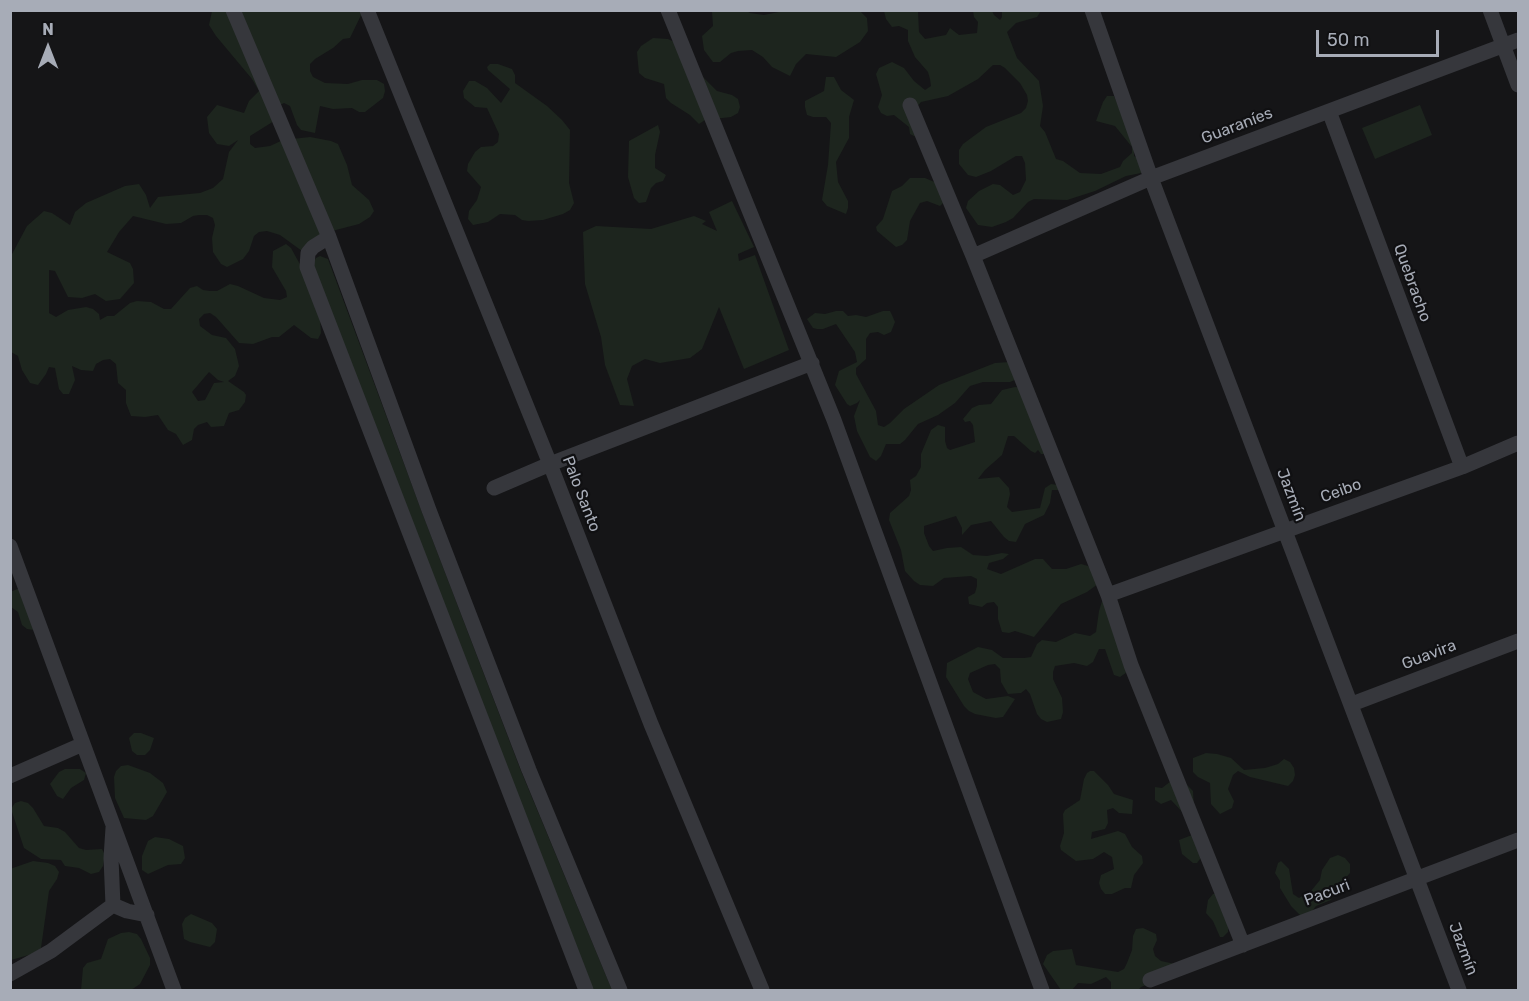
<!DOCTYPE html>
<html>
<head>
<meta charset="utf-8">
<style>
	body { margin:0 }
	#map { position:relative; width:1529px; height:1001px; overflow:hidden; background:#151517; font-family:Rubik,sans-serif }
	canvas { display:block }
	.frame { position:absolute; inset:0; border:12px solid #a7acb7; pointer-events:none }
	.north { position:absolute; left:18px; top:18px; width:60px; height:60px; -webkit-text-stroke:4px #101012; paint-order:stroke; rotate:0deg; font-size:16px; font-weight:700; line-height:24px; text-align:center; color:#a7acb7 }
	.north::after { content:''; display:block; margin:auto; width:21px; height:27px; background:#a7acb7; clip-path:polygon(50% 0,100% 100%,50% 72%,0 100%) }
	.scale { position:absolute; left:1316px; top:30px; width:123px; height:27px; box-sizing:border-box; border:3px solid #a7acb7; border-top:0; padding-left:8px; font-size:18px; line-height:21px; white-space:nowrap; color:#a7acb7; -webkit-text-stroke:4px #101012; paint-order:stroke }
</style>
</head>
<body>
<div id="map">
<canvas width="1529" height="1001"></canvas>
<div class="frame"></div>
<div class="north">N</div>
<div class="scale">50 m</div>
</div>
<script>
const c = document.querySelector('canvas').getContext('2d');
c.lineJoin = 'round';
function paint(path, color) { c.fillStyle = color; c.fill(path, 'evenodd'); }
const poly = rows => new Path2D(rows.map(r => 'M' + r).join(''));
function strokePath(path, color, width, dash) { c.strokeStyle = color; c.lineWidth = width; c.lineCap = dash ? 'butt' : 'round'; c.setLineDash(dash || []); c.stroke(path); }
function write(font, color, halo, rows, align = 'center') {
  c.font = font + ' Rubik,sans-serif'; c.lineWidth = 4.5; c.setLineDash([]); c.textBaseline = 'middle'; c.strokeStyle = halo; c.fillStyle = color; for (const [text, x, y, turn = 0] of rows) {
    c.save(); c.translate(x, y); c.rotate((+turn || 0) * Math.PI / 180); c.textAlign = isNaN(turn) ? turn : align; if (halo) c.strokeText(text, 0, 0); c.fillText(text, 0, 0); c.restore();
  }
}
paint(poly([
	[789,10,860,11,867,18,868,31,860,42,836,57,806,54,796,64,790,76,772,67,763,57,752,50,738,51,731,53,720,62,713,62,704,50,702,36,713,26,712,11,747,11,750,13,764,15],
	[212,11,363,11,350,38,343,39,333,48,315,59,310,64,310,71,313,77,325,83,348,84,362,80,377,80,384,84,385,91,383,98,365,112,359,112,352,108,333,109,320,106,315,133,301,130,297,125,290,106,284,103,278,106,274,121,250,136,250,144,255,148,270,146,283,140,310,137,331,141,338,144,347,165,352,185,369,200,374,211,370,217,359,224,332,231,302,251,280,235,267,231,259,232,254,236,249,251,243,259,227,267,221,264,213,252,212,238,215,225,213,218,207,215,199,215,193,216,181,223,166,224,133,216,119,232,107,252,130,263,133,269,134,283,120,299,106,301,95,294,82,298,68,297,55,271,49,270,49,313,56,317,68,310,86,307,93,309,99,314,100,320,107,316,114,316,130,303,137,301,151,302,164,309,171,309,190,288,197,286,203,290,210,291,217,291,230,284,238,286,264,298,280,300,287,297,286,291,272,267,273,251,286,244,291,248,302,268,320,319,321,333,318,339,311,338,294,325,279,337,272,337,253,344,239,343,216,317,210,313,204,314,199,319,200,326,212,335,226,338,235,349,239,366,235,376,228,381,244,392,246,395,245,402,239,410,229,413,224,426,211,427,207,422,198,425,194,429,192,440,183,445,176,434,168,430,158,415,145,417,131,416,126,403,126,390,118,383,116,364,110,359,103,360,96,364,93,371,81,370,72,366,75,380,69,394,63,394,59,389,55,368,49,367,46,374,38,385,30,383,22,370,18,356,11,352,11,256,27,226,44,211,52,213,70,225,75,212,86,203,125,186,139,184,146,195,150,208,158,197,200,193,213,188,223,179,229,152,238,140,229,146,217,144,209,133,207,117,217,105,244,113,249,101,259,91,252,79,216,36,209,25],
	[209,372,218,380,224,382,214,383,205,400,198,401,192,392],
	[884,11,918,11,919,32,925,39,946,35,950,28,959,35,977,33,978,22,974,17,973,11,992,11,994,15,1000,20,1002,17,1002,11,1041,11,1037,17,1016,23,1007,32,1017,58,1039,81,1043,106,1040,126,1045,132,1056,159,1063,161,1080,173,1101,174,1120,167,1123,161,1132,153,1132,147,1115,126,1096,121,1103,102,1107,96,1114,96,1134,141,1134,156,1141,160,1146,172,1126,176,1095,191,1067,200,1034,199,1028,202,1013,218,1006,222,992,227,978,225,966,208,968,201,979,191,993,184,1000,185,1013,195,1020,192,1026,180,1025,163,1022,156,1016,156,991,171,976,177,968,175,959,164,959,150,963,144,986,127,1021,113,1026,108,1028,101,1027,95,1020,83,1005,68,1000,65,993,65,978,79,948,96,921,102,916,108,916,137,910,134,909,127,894,115,887,116,881,113,878,107,882,95,876,74,879,68,892,62,904,68,914,81,925,90,931,86,930,79,928,72,915,57,908,41,908,30,899,26,892,27,886,19],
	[653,38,668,39,683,46,702,76,717,91,732,95,738,99,740,107,738,113,731,117,705,120,699,124,690,115,671,103,666,98,664,84,645,78,639,73,637,52,641,46],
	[490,64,498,64,512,69,515,75,515,83,547,106,562,120,570,130,569,183,574,203,570,210,563,214,543,220,528,221,522,220,515,215,500,214,488,222,473,225,468,219,469,211,477,200,481,187,467,171,468,164,475,152,481,147,493,146,498,142,499,134,487,108,475,107,464,98,463,91,469,81,475,81,487,88,501,103,510,89,488,70,487,67],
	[826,77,834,77,841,90,854,100,849,117,849,138,836,162,838,182,848,201,848,208,846,214,827,206,822,200,828,165,831,123,826,117,813,117,807,115,805,107,805,101,824,91],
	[1420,105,1432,135,1375,159,1362,128],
	[658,125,660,132,655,155,655,168,666,175,663,181,656,183,651,188,646,202,639,203,634,198,628,177,629,141],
	[910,178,925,178,939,184,945,201,940,206,927,201,920,203,910,221,907,240,902,245,896,247,877,231,876,227,883,219,892,191,902,186],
	[732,201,754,247,738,254,739,261,755,255,789,350,744,369,719,307,702,349,690,358,660,363,645,359,632,366,627,379,634,406,620,405,605,365,601,337,585,284,583,232,596,226,651,229,694,216,706,221,702,224,717,231,709,212],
	[320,256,328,259,423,515,521,771,612,990,592,990,312,264,316,258],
	[836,311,843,311,848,316,856,315,866,317,883,311,890,311,892,315,895,322,891,332,884,335,878,332,870,333,866,339,866,359,856,368,856,374,876,411,878,425,884,427,890,423,904,409,939,385,995,363,1010,362,1017,379,1010,382,983,382,970,386,955,403,938,415,918,424,905,440,900,444,886,444,881,456,876,461,870,457,857,431,854,416,860,400,857,403,850,406,847,404,835,385,839,371,857,362,855,352,836,324,823,329,817,329,813,328,807,319,815,313,825,314],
	[1015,387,1023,388,1045,454,1041,454,1038,450,1035,453,1031,451,1014,436,1008,436,1002,455,985,470,978,479,999,477,1009,488,1010,494,1007,507,1012,512,1040,508,1045,488,1051,484,1058,485,1059,490,1052,490,1050,503,1044,515,1025,524,1016,542,1009,541,1004,537,991,521,971,525,962,535,962,528,956,516,924,526,924,533,929,546,933,551,947,548,961,547,973,555,987,556,1002,553,1009,554,1003,559,989,563,987,569,1001,574,1035,559,1043,559,1052,569,1066,569,1081,564,1088,566,1098,577,1098,584,1087,592,1061,604,1034,637,1015,631,1009,633,1002,632,998,619,998,607,994,602,987,603,982,607,969,604,968,597,975,593,977,586,977,579,971,576,944,578,933,586,920,585,914,581,905,571,901,550,889,520,890,513,909,496,911,490,910,480,916,476,921,467,921,454,931,430,938,425,945,427,945,441,947,448,950,450,975,442,973,425,970,421,965,422,963,419,972,408,979,405,991,404,1002,390],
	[20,588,34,630,27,629,22,625,18,612,11,607,10,592],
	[1103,598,1185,783,1193,791,1194,809,1229,922,1228,932,1223,937,1220,937,1213,921,1206,913,1208,900,1213,894,1218,894,1203,855,1197,863,1193,863,1182,854,1179,840,1192,835,1185,815,1171,800,1161,804,1155,800,1155,787,1162,788,1171,781,1130,670,1120,677,1114,675,1105,649,1099,649,1093,662,1087,666,1074,663,1055,666,1053,672,1053,679,1062,698,1063,712,1061,719,1047,722,1041,719,1037,714,1030,694,1026,689,1021,693,1008,694,1001,682,1000,669,995,664,988,665,970,673,968,679,973,692,986,699,1008,696,1015,699,1003,717,996,718,975,714,969,711,964,706,946,677,947,663,978,647,992,650,1003,658,1024,658,1031,657,1037,644,1042,640,1056,642,1075,633,1090,636,1096,632,1099,611],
	[134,733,141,733,154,738,150,750,145,755,137,755,132,751,129,738],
	[1206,753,1217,754,1231,758,1244,770,1265,768,1278,764,1284,759,1290,762,1294,768,1295,775,1293,781,1288,786,1250,777,1238,771,1233,775,1228,789,1234,801,1232,808,1220,814,1211,804,1210,783,1198,777,1193,772,1193,758],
	[128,765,150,773,163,783,167,792,153,816,146,820,124,818,115,798,114,777,116,771,121,766],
	[65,769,80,769,86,773,84,780,71,788,63,799,57,796,50,784,59,772],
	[1090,771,1094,771,1108,785,1114,794,1133,800,1132,814,1119,813,1113,808,1107,810,1108,823,1105,829,1092,832,1091,839,1118,831,1125,834,1132,847,1142,856,1143,863,1134,875,1131,888,1125,888,1112,894,1105,894,1101,889,1099,883,1101,875,1114,869,1112,857,1104,852,1093,859,1076,861,1061,850,1060,846,1064,833,1063,814,1065,810,1080,800,1084,779,1087,773],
	[21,801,28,803,33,808,44,826,58,828,65,832,79,848,86,850,102,849,105,855,103,866,99,872,91,874,79,868,65,866,61,860,41,859,24,848,11,809,15,803],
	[155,837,169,839,183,846,185,858,181,864,168,865,148,874,142,870,142,856,148,841],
	[1338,855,1345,858,1350,864,1350,873,1338,886,1331,900,1316,906,1309,915,1302,917,1291,906,1280,888,1280,881,1275,873,1278,863,1281,861,1289,869,1293,894,1299,898,1311,891,1320,880,1322,870,1330,858],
	[33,861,48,863,55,866,59,872,57,879,49,891,41,948,36,953,11,960,10,869],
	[191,914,212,923,217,929,215,942,210,947,190,942,184,939,182,924,185,918],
	[1143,928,1156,934,1157,940,1153,949,1155,956,1161,961,1175,964,1162,979,1141,987,1138,990,1111,990,1111,982,1106,977,1091,984,1078,983,1072,990,1061,990,1043,964,1047,955,1053,951,1072,949,1076,965,1118,972,1124,969,1127,963,1132,950,1133,936,1136,929],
	[129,932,137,934,141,939,150,958,150,965,140,984,131,990,81,990,83,968,87,963,101,959,108,939,121,933]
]), '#1d251e');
strokePath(poly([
	[233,10,329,237,429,510,529,770,620,990],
	[367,10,550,464,651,724,762,990],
	[668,10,834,420,1042,990],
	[1092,10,1151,178,1459,990],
	[1490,10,1518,85],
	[910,105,973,256,1108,595,1131,665,1243,945],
	[1329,111,1462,467],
	[329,237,313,247,308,253,307,267,586,990],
	[973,256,1151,178,1518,40],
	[494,488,550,464,812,363],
	[10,546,174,990],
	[1108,595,1462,467,1518,443],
	[1352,704,1518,641],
	[10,776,83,744],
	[113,905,127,911,147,915],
	[10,974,51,951,113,905,111,858,113,828],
	[1150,980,1518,840]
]), '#36373c', 15);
write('16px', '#a7acb7', '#101012', [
	["Guaraníes",1237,126,-21],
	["Quebracho",1412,283,70],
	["Ceibo",1341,491,-20],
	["Palo Santo",581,494,69],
	["Jazmín",1291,495,69],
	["Guavira",1429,655,-21],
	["Pacuri",1327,893,-21],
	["Jazmín",1463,949,69]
]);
</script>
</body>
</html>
